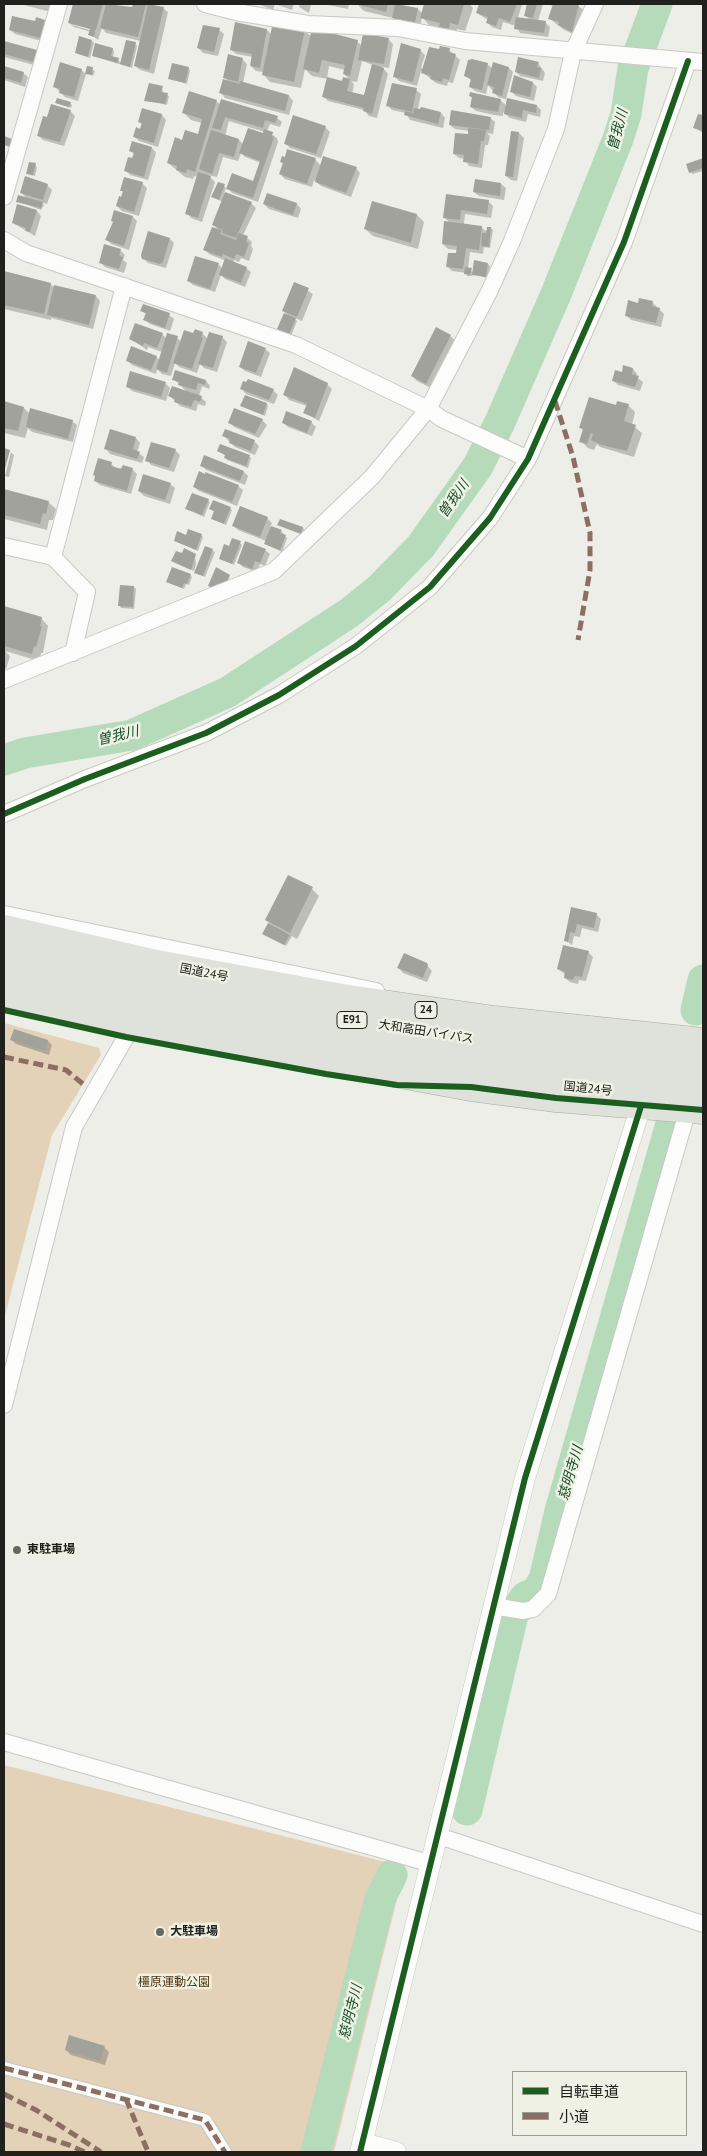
<!DOCTYPE html>
<html>
<head>
<meta charset="utf-8">
<style>
	body { margin:0 }
	#map { position:relative; width:707px; height:2156px; overflow:hidden; background:#edeee7; font-family:"PT Sans","Noto Sans JP",sans-serif }
	canvas { display:block }
	.frame { position:absolute; inset:0; border:5px solid #20201c; pointer-events:none }
	.legend { position:absolute; left:512px; top:2071px; width:175px; height:65px; box-sizing:border-box; background:#eff1e4; border:1px solid #9c9d94; margin:0; padding:6px 9px; list-style:none; font-size:15px; color:#20201c }
	.legend li { display:flex; align-items:center; gap:10px; height:25px }
	.legend b { width:25px; border:1px solid #9c9d94 }
</style>
</head>
<body>
<div id="map">
<canvas width="707" height="2156"></canvas>
<div class="frame"></div>
<ul class="legend">
<li><b style="height:6px;background:#1b5e20"></b>自転車道</li>
<li><b style="height:6px;background:#8d6e63"></b>小道</li>
</ul>
</div>
<script>
const c = document.querySelector('canvas').getContext('2d');
c.lineJoin = 'round';
function paint(path, color) { c.fillStyle = color; c.fill(path, 'evenodd'); }
const poly = rows => new Path2D(rows.map(r => 'M' + r).join(''));
function strokePath(path, color, width, dash) { c.strokeStyle = color; c.lineWidth = width; c.lineCap = dash ? 'butt' : 'round'; c.setLineDash(dash || []); c.stroke(path); }
function write(font, color, halo, rows, align = 'center') {
  c.font = font + ' "PT Sans","Noto Sans JP",sans-serif'; c.lineWidth = 5; c.setLineDash([]); c.textBaseline = 'middle'; c.strokeStyle = halo; c.fillStyle = color; for (const [text, x, y, turn = 0] of rows) {
    c.save(); c.translate(x, y); c.rotate((+turn || 0) * Math.PI / 180); c.textAlign = isNaN(turn) ? turn : align; if (halo) c.strokeText(text, 0, 0); c.fillText(text, 0, 0); c.restore();
  }
}
paint(poly([
	[4,1023,99,1048,101,1055,52,1135,4,1319],
	[4,1765,405,1867,334,2152,4,2152]
]), '#e3d1b8');
paint(poly([
	[20,4,53,4,51,12],
	[74,4,106,4,133,8,134,4,147,4,163,8,168,12,154,74,140,70,135,66,141,41,106,33,102,28,98,40,90,34,91,32,74,27,69,22],
	[73,23,96,29,96,32,73,25],
	[258,4,294,4,292,10,275,4,273,10],
	[300,4,311,4,309,13,299,7],
	[323,4,349,4,348,9],
	[357,4,397,4,418,9,423,14,425,4,469,4,473,8,465,31,457,29,456,36,447,34,442,28,429,25,422,17,420,27,398,23,393,18,364,11],
	[481,4,522,4,518,18,530,20,525,15,528,4,543,4,538,21,545,22,550,27,548,37,520,33,516,26,503,22,501,30,492,27,487,22,488,20,477,13],
	[545,4,575,4,584,10,576,35,564,30,549,18,554,6],
	[44,21,49,26,45,42,15,34,10,30],
	[219,30,224,34,218,56,203,53,198,48],
	[267,30,271,34,305,31,312,37,357,41,362,46,388,39,393,44,389,68,382,67,388,74,377,118,369,116,364,110,328,101,324,97,328,79,312,76,305,69,301,88,270,82,263,74,263,72,256,71,251,66,253,57,236,54,231,50],
	[362,61,373,65,364,97,352,94,354,84,351,81,357,82],
	[329,66,345,70,344,74,350,80,344,78,343,82,327,78],
	[92,41,94,43,90,58,76,53],
	[4,42,36,51,41,56,38,66,4,57],
	[135,44,137,46,132,68,93,56,112,49,114,51,113,58,122,63],
	[420,50,425,55,421,68,424,69,439,51,449,50,460,60,453,83,448,82,447,86,436,83,421,71,417,86,399,81,394,76],
	[242,59,247,64,243,83,289,96,293,101,289,115,225,98,221,93,229,82,225,78],
	[538,63,545,73,543,81,520,76,516,72],
	[487,64,493,69,509,68,513,72,506,99,537,106,541,110,540,117,528,114,526,122,510,118,503,112,503,116,494,115,476,111,471,107,473,99,470,96,500,100,507,106,508,100,498,97,488,85,486,94,475,91,470,87,472,81,466,76],
	[4,67,23,73,28,77,25,87,4,80],
	[88,68,95,71,93,76,87,73],
	[188,68,190,70,187,84,170,78],
	[81,70,86,74,78,101,65,97,54,86],
	[533,83,537,87,534,101,516,96,511,91],
	[162,87,163,93,169,96,167,105,146,100],
	[416,90,421,94,418,109,441,113,445,118,443,128,410,120,406,113,392,110,388,106],
	[216,101,221,105,277,118,282,122,280,127,270,124,267,131,277,138,278,142,258,202,232,193,228,188,254,182,261,163,245,157,241,153,238,161,223,157,217,177,208,175,215,182,202,222,191,218,187,213,198,177,194,176,193,179,185,177,168,163,183,141,198,135,202,123,191,120,184,113],
	[229,121,265,132,264,135,243,144,239,140,225,136],
	[56,103,70,103,72,105,71,108],
	[70,111,75,116,64,146,43,140,38,135],
	[162,115,166,120,158,147,139,141,135,137,142,125,139,122],
	[698,115,703,116,703,133,695,128],
	[490,118,495,122,493,134,487,133,490,136,488,145,485,145,482,168,469,166,465,159,459,158,454,154,469,135,469,131,455,129,450,125],
	[325,127,330,132,321,158,290,148,285,143],
	[513,133,519,133,524,138,517,181,511,180,506,176],
	[133,142,152,148,156,153,148,180,130,175,125,170,133,160,135,155,131,151],
	[315,159,321,166,356,168,360,173,351,197,321,186,314,180,312,187,285,179,280,174,284,164,281,162],
	[703,160,703,171,692,174,688,165],
	[35,165,37,167,35,176,30,175,28,173],
	[142,183,147,188,139,216,122,211,117,206,124,193,121,190],
	[501,184,506,188,504,200,479,196,474,192],
	[47,185,52,190,47,204,41,202,44,205,41,210,17,201,27,199,21,192],
	[224,186,226,188,224,193,251,203,256,208,243,235,252,242,251,246,253,249,249,261,241,258,239,262,234,260,233,262,246,268,251,272,245,287,225,279,221,275,215,292,193,285,188,281,218,264,223,269,226,261,209,254,205,250,219,231,214,225,223,202,213,197],
	[447,195,488,201,493,206,491,218,465,214,464,225,481,227,488,233,491,228,493,230,490,248,484,247,483,254,470,252,468,269,473,272,488,264,490,266,488,278,473,274,472,276,467,276,466,273,452,271,447,266,457,255,458,250,448,249,443,244,450,223,444,217],
	[373,202,417,215,424,222,418,249,373,236,365,229],
	[264,204,297,204,301,209,298,218,269,209],
	[37,211,41,216,35,236,13,223],
	[133,217,137,221,129,250,111,244,107,240],
	[170,239,174,243,166,268,148,263,143,258],
	[120,250,125,255,123,260,127,263,124,273,105,267,100,262],
	[4,273,50,284,55,288,96,296,100,301,93,329,51,318,51,320,4,309],
	[295,283,313,294,302,321,293,317,297,321,291,336,279,329,290,317,283,310],
	[652,302,664,314,661,327,631,320,626,315],
	[142,311,169,315,174,319,170,331,150,324,145,320,147,315],
	[202,333,208,339,222,337,227,342,217,372,204,368,200,364,197,373,179,367,175,363,171,376,162,374,157,369,156,374,132,365,127,360,156,357,160,360,162,352,148,347,147,350,131,339,162,334,166,338,177,338,182,342],
	[450,336,455,340,431,388,417,381,412,376],
	[265,349,270,353,261,377,245,371,240,367],
	[633,369,637,374,636,377,643,382,640,391,618,385,613,380],
	[176,372,206,381,210,386,209,389,202,386,199,396,206,402,205,406,198,404,196,411,180,406,170,396,188,393,174,379],
	[165,383,170,388,166,401,132,391,127,386],
	[327,384,332,389,319,421,305,413,307,406,289,400,285,395],
	[242,389,273,390,278,395,274,404,246,394],
	[4,403,24,408,30,414,72,421,77,425,73,442,32,432,28,428,25,438,4,433],
	[267,404,268,406,265,416,242,406],
	[628,405,635,412,632,425,642,433,634,457,600,447,597,444,594,450,588,448,581,441,584,431,581,428,617,407],
	[262,420,267,425,259,438,234,427,230,423],
	[283,422,311,422,316,427,312,436,288,427],
	[111,431,136,438,140,443,137,452,144,457,142,463,110,454,106,449],
	[224,436,254,441,259,446,255,455,235,447],
	[4,449,9,451,14,455,9,477,5,476,11,452,8,452,4,470],
	[175,450,180,455,174,472,151,465,147,460],
	[218,451,249,456,251,458,248,468,227,460,226,455],
	[111,464,116,468,132,469,137,474,131,494,100,485,95,481],
	[201,465,244,472,248,476,245,485,206,470],
	[170,484,175,488,170,504,144,496,139,491],
	[238,486,243,490,237,506,199,491,194,487],
	[4,490,48,502,56,509,53,520,49,520,47,530,4,519],
	[208,500,210,502,204,517,187,509],
	[230,508,232,510,226,525,212,518,215,512,210,509],
	[267,518,272,523,270,527,281,531,287,538,282,552,267,545,266,541,238,530,234,526],
	[279,525,303,528,304,530,303,535],
	[201,535,203,537,198,551,175,540,186,536],
	[240,543,242,545,234,565,221,559,230,548],
	[205,547,215,552,205,577,196,573],
	[265,550,270,554,265,566,260,564,257,572,243,567,238,562],
	[195,555,196,564,194,571,172,561],
	[190,575,192,577,189,585,186,584,184,589,167,582],
	[134,587,136,589,134,609,121,608,120,606],
	[4,608,41,618,48,626,43,653,41,653,39,661,5,651,10,656,6,669,4,668],
	[312,889,319,896,297,939,292,936,286,946,266,935,273,927,266,920],
	[571,909,596,914,601,919,598,932,582,928,580,937,574,936,572,945,565,940],
	[588,952,593,957,586,981,579,980,578,984,570,982,565,978,566,975,558,969],
	[426,964,432,971,427,982,403,973,399,968],
	[12,1040,48,1041,52,1045,49,1055,16,1044],
	[104,2047,109,2052,105,2065,71,2055,66,2050]
]), '#0003');
strokePath(poly([
	[4,760,25,753,132,735,228,692,349,613,379,589,421,546,478,466,500,422,556,294,618,139,626,114,633,68,657,4],
	[696,1010,703,980],
	[467,1810,513,1615,525,1597,536,1592,544,1580,560,1511,670,1127],
	[316,2152,380,1899,392,1875]
]), '#b6dbbb', 31);
paint(poly([
	[73,4,103,4,94,37,88,35,90,29,68,23],
	[106,4,132,7,133,4,146,4,138,37,100,28],
	[148,4,164,7,149,70,134,66],
	[356,4,388,4,386,12],
	[395,4,418,8,415,23,392,18],
	[424,4,464,4,458,25,450,23,449,29,439,27,440,23,420,18],
	[479,4,517,4,510,22,499,18,496,26,486,23,488,17,476,13],
	[527,4,537,4,533,18,524,16],
	[553,4,579,4,572,32,558,25,559,22,548,19],
	[12,16,35,21,36,17,45,20,40,38,9,30],
	[516,17,546,21,544,33,514,29],
	[235,22,267,29,260,68,250,66,252,54,230,50],
	[273,22,305,29,294,82,262,75],
	[203,25,220,28,214,52,197,48],
	[312,28,358,40,350,76,343,74,345,65,322,60,319,73,303,69],
	[363,33,389,38,384,64,358,60],
	[79,36,92,40,88,57,75,53],
	[126,40,136,42,130,67,120,64],
	[4,41,37,50,33,62,4,54],
	[95,43,113,48,111,56,119,58,118,63,92,56],
	[401,43,421,49,413,82,393,77],
	[440,46,450,48,449,52,456,54,449,80,443,78,442,82,430,79,431,76,421,73,429,47,439,49],
	[228,54,243,58,238,82,223,78],
	[518,57,539,62,537,67,541,68,539,78,515,72],
	[472,59,488,63,482,90,469,87,471,79,464,76,468,60],
	[60,62,82,69,74,97,59,93,60,89,53,87],
	[493,62,509,67,502,96,492,93,494,87,487,85],
	[172,63,189,67,185,83,168,79],
	[372,64,384,68,372,114,363,111,364,108,322,97,327,77,342,81,343,77,350,79,347,91,364,95],
	[4,66,24,72,21,83,4,78],
	[87,66,93,67,92,75,85,74],
	[514,75,533,82,530,97,510,92],
	[223,79,239,84,240,81,289,95,285,111,219,93],
	[149,83,163,86,161,92,168,93,165,104,144,101],
	[392,83,417,88,412,112,386,106],
	[189,91,217,100,195,172,187,169,186,173,176,170,177,166,167,163,175,137,182,140,185,130,198,134,202,119,182,113],
	[470,92,501,99,498,112,470,107,472,97,469,96],
	[57,98,71,102,69,107,55,103],
	[507,98,537,105,536,113,523,110,522,118,504,114],
	[221,99,278,116,275,123,265,120,263,128,225,117,221,130,212,128],
	[51,104,71,110,60,142,37,136,43,116,47,117],
	[421,107,441,112,438,124,404,115,405,111,413,113,414,108,420,109],
	[142,108,162,114,154,143,133,137,136,127,140,129,142,123,138,122],
	[451,110,491,117,489,130,449,125],
	[698,114,703,115,703,131,693,128],
	[293,115,326,126,316,154,284,144],
	[248,128,263,133,264,129,273,132,272,136,274,137,253,198,226,189,232,173,253,181,260,161,239,153],
	[468,128,486,130,484,141,481,141,478,164,463,162,464,155,453,154,455,133,468,134],
	[211,130,239,139,234,157,219,153,212,174,199,169],
	[511,131,519,132,513,177,505,176],
	[4,136,12,139,10,147,4,145],
	[132,141,152,147,144,177,124,171,128,157,132,158,134,153,129,151],
	[287,149,316,158,307,184,279,174,283,163,280,162,282,156,285,157],
	[323,156,357,167,346,193,315,182],
	[703,158,703,168,689,173,686,164],
	[29,162,36,163,33,175,26,174],
	[198,172,211,176,198,218,185,214],
	[25,176,48,184,43,200,20,193],
	[124,177,143,182,134,212,116,206,119,196,121,197,123,191,120,191],
	[475,179,501,183,500,196,473,192],
	[218,182,225,184,219,200,211,197],
	[225,192,252,202,236,238,222,233,223,230,212,225],
	[267,193,297,203,293,215,263,204],
	[446,194,489,200,487,214,461,210,460,220,443,218],
	[18,195,43,202,41,208,16,202],
	[372,201,417,214,411,243,364,229],
	[17,204,37,210,30,232,25,231,26,228,12,223],
	[114,210,133,216,124,246,105,240,113,222,111,221],
	[444,221,482,226,479,250,466,248,463,269,446,267,448,253,456,253,457,246,442,244],
	[212,227,222,230,220,234,236,240,239,233,248,236,246,242,249,243,244,257,236,254,234,259,223,254,222,257,203,250],
	[487,227,491,227,489,247,481,246,482,233,486,233],
	[148,231,170,238,163,262,160,264,142,259,141,255],
	[104,244,121,249,119,256,123,257,119,269,99,263],
	[195,256,219,263,210,289,187,281],
	[225,258,247,267,241,283,219,275],
	[474,260,488,263,486,277,472,275],
	[465,267,472,268,470,275,464,274],
	[4,271,51,283,44,314,4,305],
	[294,282,309,288,297,317,282,311],
	[54,285,96,295,89,325,47,315],
	[639,298,653,301,652,306,660,308,656,323,625,316,628,300,638,303],
	[143,304,170,313,165,328,143,320,146,313,140,311],
	[284,313,296,318,289,335,277,329],
	[135,323,163,333,157,348,144,343,143,346,129,339],
	[436,327,451,335,426,384,411,376],
	[195,329,203,332,201,337,203,338,192,369,173,363,184,330,193,333],
	[209,332,223,336,213,368,198,364],
	[167,333,178,336,167,373,156,369],
	[248,341,266,348,256,373,239,367],
	[131,346,157,356,151,370,126,361],
	[623,365,633,368,632,374,639,376,635,387,612,381,615,370,622,372],
	[294,367,328,383,315,418,303,413,307,404,283,395],
	[175,370,206,380,205,385,198,383,196,390,178,385,179,382,172,380],
	[130,371,166,382,161,397,126,387],
	[248,379,274,389,269,400,240,389,243,381,246,382],
	[172,386,202,396,200,402,194,400,191,407,174,402,175,399,168,396],
	[245,395,267,403,263,415,240,406],
	[589,397,616,405,617,401,629,404,624,421,636,425,627,451,601,445,591,440,593,434,591,433,587,444,579,442,583,429,579,428],
	[4,401,24,407,18,431,4,428],
	[30,408,73,420,68,439,26,427],
	[234,408,263,419,255,434,228,423],
	[286,411,312,421,307,433,282,423],
	[110,429,136,437,133,449,140,452,137,459,104,449],
	[225,429,255,440,251,451,229,443,230,439,222,436],
	[151,442,176,449,169,468,145,461],
	[220,444,250,455,246,466,224,458,225,455,217,451],
	[4,448,10,450,4,473],
	[204,455,244,471,240,481,200,466],
	[98,458,112,462,111,466,121,469,123,465,133,468,127,491,94,481,95,476,93,475],
	[199,471,205,474,205,472,239,485,232,502,193,487],
	[143,474,171,483,165,500,138,491],
	[4,489,49,501,46,514,43,513,40,524,4,515],
	[192,493,209,499,202,515,185,509],
	[213,500,231,507,224,524,211,519,214,511,209,509],
	[240,506,268,517,260,537,232,526],
	[280,519,303,527,301,534,277,525],
	[271,526,282,530,280,533,286,535,280,550,264,544],
	[188,529,202,534,196,550,174,541,177,531,186,535],
	[232,538,241,541,232,564,219,559,224,544,229,546],
	[245,541,266,549,260,563,255,561,252,569,237,563],
	[205,546,213,549,203,576,194,573],
	[184,548,196,554,191,570,171,561,176,551,182,553],
	[172,567,191,574,187,584,184,583,182,588,166,582],
	[216,567,230,575,225,588,217,584,215,589,208,586],
	[120,585,134,586,133,607,118,606],
	[4,606,42,617,40,626,42,626,36,647,34,646,32,654,4,646],
	[288,875,313,887,290,933,265,920],
	[571,907,597,913,594,928,577,924,575,933,570,932,568,942,564,941],
	[268,923,290,935,284,945,262,934],
	[563,945,589,951,582,977,575,976,573,980,564,978,565,972,557,969],
	[404,953,427,963,428,965,423,978,397,968],
	[14,1029,48,1040,45,1051,10,1040],
	[69,2035,105,2046,100,2061,65,2050]
]), '#a2a29d');
const pedestrian = poly([
	[4,2068,205,2120,225,2152]
]);
const minor = poly([
	[205,4,236,12,308,24,398,28,465,41,703,62],
	[4,197,59,4],
	[4,240,26,253,296,345,428,409,442,419,528,459],
	[4,546,53,557,87,592,73,653],
	[53,557,124,286],
	[4,680,274,571,372,477,428,409,489,292,512,241,556,129,573,52,595,4],
	[4,814,85,779,206,733,279,695,356,646,430,587,490,518,528,459,624,242,688,61],
	[4,914,376,991],
	[4,1405,74,1127,126,1037],
	[493,1606,523,1611,533,1609,548,1594,688,1109],
	[4,1742,432,1864],
	[439,1836,703,1924]
]);
const tertiary = poly([
	[363,2143,396,2152],
	[360,2152,525,1478,641,1106]
]);
const trunk = poly([
	[4,929,151,963,342,998,494,1020,703,1042],
	[4,951,315,1014,455,1037,703,1066],
	[4,974,307,1036,449,1061,703,1087],
	[4,998,139,1026,471,1087,556,1098,703,1110]
]);
strokePath(pedestrian, '#c8c9c3', 14);
strokePath(minor, '#c8c9c3', 18);
strokePath(tertiary, '#c8c9c3', 21);
strokePath(trunk, '#a4a99e', 29);
strokePath(pedestrian, '#fcfcfb', 12);
strokePath(minor, '#fcfcfb', 16);
strokePath(tertiary, '#fcfcfb', 20);
strokePath(trunk, '#dee2db', 28);
strokePath(poly([
	[555,401,573,457,590,533,590,570,578,640],
	[4,1057,66,1070,83,1084],
	[4,2068,205,2120,225,2152],
	[4,2094,36,2110,101,2152],
	[126,2099,148,2152],
	[4,2124,69,2145,85,2152]
]), '#8d6e63', 5, [10, 5]);
strokePath(poly([
	[4,814,85,779,206,733,279,695,356,646,430,587,490,518,528,459,624,242,688,61],
	[4,1010,126,1037,326,1074,397,1085,471,1087,556,1098,703,1110],
	[360,2152,525,1478,641,1106]
]), '#1b5e20', 6);
for (const [x, y, r, color] of [
	[17,1550,5,"#686863"],
	[160,1932,5,"#686863"]
]) { const dot = new Path2D(); dot.arc(x, y, r, 0, 2 * Math.PI); c.fillStyle = color; c.fill(dot); strokePath(dot, '#eff1e4', 2); }
for (const [x, y, w] of [
	[426,1010,22],
	[352,1020,30]
]) { const box = new Path2D(); box.roundRect(x - w / 2, y - 8.5, w, 17, 4); c.fillStyle = '#eff1e4'; c.fill(box); strokePath(box, '#20201c', 1); }
write('bold 11px', '#20201c', null, [
	["24",426,1010],
	["E91",352,1020]
]);
write('12px', '#20201c', '#eff1e4', [
	["国道24号",204,973,11],
	["大和高田バイパス",426,1032,9],
	["国道24号",588,1089,6]
]);
write('bold 12px', '#20201c', '#eff1e4', [
	["東駐車場",27,1550],
	["大駐車場",170,1932]
], 'left');
write('12px', '#51350c', '#eff1e4', [
	["橿原運動公園",174,1983]
]);
write('italic 14px', '#175028', '#eff1e4', [
	["曽我川",618,130,-75],
	["曽我川",454,499,-55],
	["曽我川",118,736,-13],
	["慈明寺川",571,1473,-74],
	["慈明寺川",351,2012,-76]
]);
</script>
</body>
</html>
